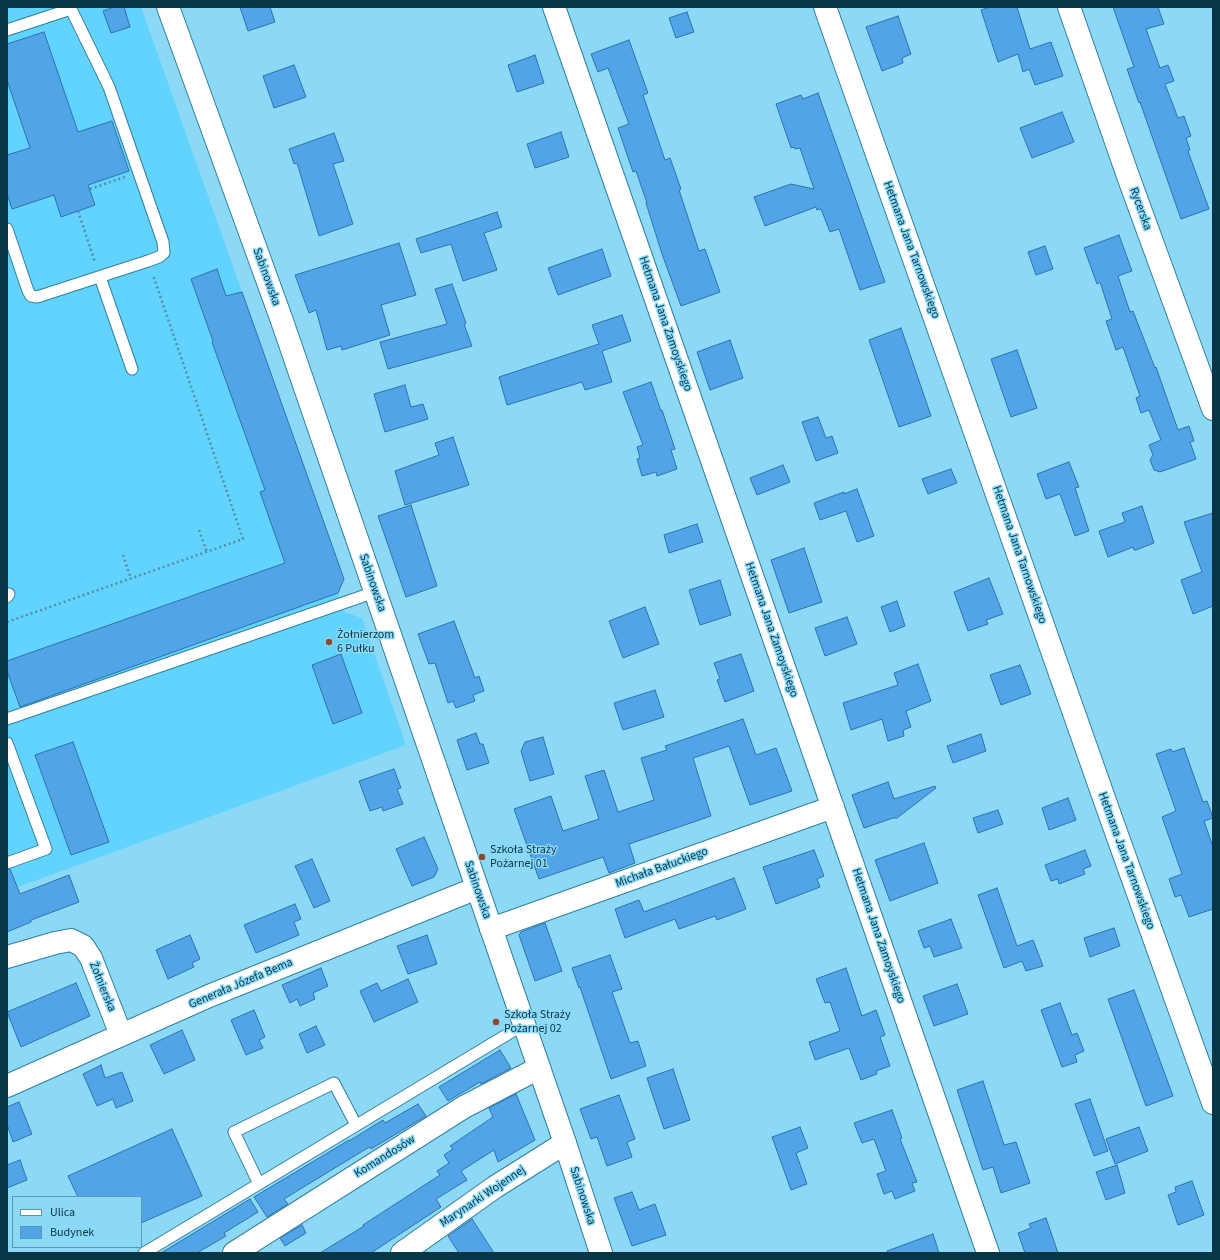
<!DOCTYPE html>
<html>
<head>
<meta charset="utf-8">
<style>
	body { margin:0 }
	#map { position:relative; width:1220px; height:1260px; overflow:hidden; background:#8cd9f7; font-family:"Source Sans 3",sans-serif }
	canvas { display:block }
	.frame { position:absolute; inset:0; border:8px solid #083646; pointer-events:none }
	.legend { position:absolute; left:12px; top:1196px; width:130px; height:52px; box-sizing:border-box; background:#8cd9f7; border:1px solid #5798b0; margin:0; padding:5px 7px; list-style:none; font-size:12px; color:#083646 }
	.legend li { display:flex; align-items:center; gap:8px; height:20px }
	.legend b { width:20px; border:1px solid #5798b0 }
</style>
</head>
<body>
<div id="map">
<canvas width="1220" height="1260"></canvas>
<div class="frame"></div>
<ul class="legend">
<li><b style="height:5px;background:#fff"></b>Ulica</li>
<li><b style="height:11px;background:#50a4e7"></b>Budynek</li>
</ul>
</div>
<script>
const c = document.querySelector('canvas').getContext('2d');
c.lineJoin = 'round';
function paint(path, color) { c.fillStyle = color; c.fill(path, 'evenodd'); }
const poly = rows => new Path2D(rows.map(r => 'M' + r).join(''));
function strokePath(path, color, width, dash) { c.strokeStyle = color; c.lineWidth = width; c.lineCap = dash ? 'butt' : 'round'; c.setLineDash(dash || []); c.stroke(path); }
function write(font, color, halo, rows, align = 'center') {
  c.font = font + ' "Source Sans 3",sans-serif'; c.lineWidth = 3; c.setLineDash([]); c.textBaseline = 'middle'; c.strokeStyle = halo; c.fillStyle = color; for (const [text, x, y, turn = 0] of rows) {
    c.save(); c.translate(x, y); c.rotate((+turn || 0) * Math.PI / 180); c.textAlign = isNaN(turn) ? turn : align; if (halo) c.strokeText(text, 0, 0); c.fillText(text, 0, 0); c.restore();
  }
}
paint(poly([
	[7,7,141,7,344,579,338,593,344,612,362,618,406,745,7,891]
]), '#61d3fd');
const building = poly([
	[114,7,124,7,130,27,111,33,103,11,114,7],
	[240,7,270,7,275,22,248,31,240,7],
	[990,7,1017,7,1030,49,1051,42,1063,76,1035,85,1029,69,1023,72,1018,54,998,62,981,10,990,7],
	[1113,7,1158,7,1164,24,1146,29,1160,68,1168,65,1174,81,1165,84,1178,118,1184,116,1191,136,1186,138,1190,150,1188,151,1209,209,1181,219,1140,102,1139,103,1127,69,1134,67,1113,7],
	[687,12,694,32,676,38,669,18,687,12],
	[898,16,911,54,902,58,903,63,882,71,866,27,898,16],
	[44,32,78,132,112,121,129,171,88,185,95,205,61,217,54,195,12,209,7,194,7,155,30,148,7,80,7,44,44,32],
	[629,40,648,93,643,95,665,160,670,158,681,189,679,190,699,251,705,249,720,292,681,306,662,254,646,203,647,203,636,171,633,172,618,128,629,124,608,68,598,72,591,54,629,40],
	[535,55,544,83,517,92,508,65,535,55],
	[294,65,306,97,274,108,263,76,294,65],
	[818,93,885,282,860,290,839,229,830,232,821,209,817,210,816,207,765,226,754,197,791,184,814,189,800,148,795,149,794,147,791,148,776,104,801,95,803,99,818,93],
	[1062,112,1074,142,1032,158,1020,128,1062,112],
	[561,132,569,157,535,168,527,144,561,132],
	[334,133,344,161,333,164,353,224,319,236,297,163,294,164,289,149,334,133],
	[497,212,502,227,484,233,497,270,463,281,451,244,421,253,416,239,497,212],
	[1119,235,1132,271,1118,276,1130,312,1133,311,1155,368,1156,367,1178,430,1189,426,1194,441,1190,442,1196,459,1160,472,1154,470,1150,460,1153,455,1149,445,1161,440,1149,410,1141,413,1136,398,1140,396,1123,347,1116,350,1106,321,1112,319,1100,282,1097,284,1084,248,1119,235],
	[399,243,416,295,381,305,390,335,342,350,341,346,327,350,316,310,309,313,295,275,399,243],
	[1045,246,1053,269,1036,275,1028,252,1045,246],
	[602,249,611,276,558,295,548,268,602,249],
	[217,269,226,296,242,292,344,579,338,593,20,707,7,671,7,661,285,563,260,492,265,490,212,342,213,341,191,279,217,269],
	[452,284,466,323,464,324,472,346,388,369,380,342,447,324,435,289,452,284],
	[622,315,631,341,602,351,612,382,585,390,582,382,507,405,499,377,599,344,592,325,622,315],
	[901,328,931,416,899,427,869,340,901,328],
	[730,340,743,378,710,390,697,352,730,340],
	[1017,350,1037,408,1011,417,991,359,1017,350],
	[651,382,661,411,662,410,675,449,671,450,677,469,657,476,656,472,642,476,637,459,640,458,637,447,643,445,623,392,651,382],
	[405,385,411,407,423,404,428,419,385,432,374,394,405,385],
	[818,417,826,438,832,436,838,453,816,461,802,422,818,417],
	[453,437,469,485,405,505,395,471,439,455,435,443,453,437],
	[1069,462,1079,487,1075,488,1089,531,1075,536,1060,494,1046,499,1037,474,1069,462],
	[783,465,790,482,757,495,750,478,783,465],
	[951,469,957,483,928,494,922,479,951,469],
	[857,489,874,536,857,542,846,511,820,520,814,503,844,492,844,494,857,489],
	[411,505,437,586,406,597,378,516,411,505],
	[1142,506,1154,543,1136,550,1134,550,1133,547,1108,557,1099,531,1125,522,1122,513,1142,506],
	[1213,513,1213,606,1193,614,1181,580,1202,572,1184,522,1213,513],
	[697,524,703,542,669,553,664,535,697,524],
	[804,548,822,602,789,613,771,560,804,548],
	[989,578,1003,614,986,620,988,624,968,631,954,592,989,578],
	[720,580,731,615,700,625,689,590,720,580],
	[897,601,905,626,890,632,881,607,897,601],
	[645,607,659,644,623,658,609,621,645,607],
	[847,617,857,644,825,656,815,628,847,617],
	[454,621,475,678,479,676,484,691,473,695,475,701,456,708,453,701,448,703,435,663,429,664,418,634,454,621],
	[341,654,362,713,333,724,312,665,341,654],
	[741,654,754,691,725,702,717,680,720,679,714,663,741,654],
	[918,664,931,701,906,711,911,727,903,730,904,736,888,741,882,719,851,730,843,703,898,685,894,673,918,664],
	[1020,665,1031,694,1001,705,990,675,1020,665],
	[655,690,664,717,623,730,614,703,655,690],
	[743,719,756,755,776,748,792,791,750,805,729,746,693,758,711,816,629,844,635,863,609,873,603,857,539,879,514,809,551,796,563,831,599,819,585,776,604,770,618,812,654,800,641,758,667,750,665,746,743,719],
	[476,733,480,744,483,744,489,763,467,770,457,740,476,733],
	[981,734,986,751,953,763,947,746,981,734],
	[543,737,554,774,530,781,521,751,525,742,543,737],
	[73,742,109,842,71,855,35,755,73,742],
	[1184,748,1203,802,1207,801,1213,818,1204,821,1213,847,1213,909,1189,917,1181,895,1175,897,1169,879,1182,874,1162,817,1176,811,1156,754,1171,749,1172,752,1184,748],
	[394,769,401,788,397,789,403,804,383,811,382,807,370,811,359,781,394,769],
	[888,782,894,799,935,786,936,788,897,818,893,818,864,828,852,795,888,782],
	[1068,798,1076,820,1049,830,1042,808,1068,798],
	[998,810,1003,824,978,833,973,818,998,810],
	[424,837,438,869,434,877,412,886,396,849,424,837],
	[924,843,938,883,890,901,875,860,924,843],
	[814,850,824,876,817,879,820,887,776,904,763,867,814,850],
	[1085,850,1091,866,1083,869,1085,874,1059,884,1058,879,1051,881,1045,865,1085,850],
	[312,859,330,901,314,908,295,866,312,859],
	[10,869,20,894,69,875,79,902,31,920,31,922,7,932,7,870,10,869],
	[734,878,746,909,717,920,715,916,679,929,675,919,625,938,615,909,639,900,644,912,734,878],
	[997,888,1017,946,1033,940,1043,966,1026,971,1022,961,1004,968,978,895,997,888],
	[295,904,301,919,294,922,299,935,256,953,244,925,295,904],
	[951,919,962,948,934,957,930,946,924,948,918,931,951,919],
	[545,923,562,971,535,981,519,935,521,932,545,923],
	[1114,928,1120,946,1090,957,1084,938,1114,928],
	[190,935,200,959,192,963,194,967,168,979,156,950,190,935],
	[427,935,437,964,408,974,397,946,427,935],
	[610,955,622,989,612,992,630,1043,638,1041,646,1066,611,1079,580,987,579,988,572,968,610,955],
	[321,968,328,986,313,993,315,999,300,1006,297,999,290,1003,282,985,321,968],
	[846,968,862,1016,876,1010,885,1035,880,1037,890,1066,876,1071,877,1074,861,1080,849,1048,815,1060,809,1042,840,1031,830,1002,825,1003,816,979,846,968],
	[408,979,418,1002,374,1022,360,991,377,983,381,991,408,979],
	[76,983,90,1016,21,1047,7,1012,76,983],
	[957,984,968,1014,934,1026,923,996,957,984],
	[1134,990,1173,1096,1146,1106,1108,999,1134,990],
	[1060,1003,1072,1035,1077,1033,1084,1051,1075,1055,1077,1062,1062,1067,1041,1010,1060,1003],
	[254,1010,265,1037,259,1040,263,1048,246,1055,231,1020,254,1010],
	[316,1026,325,1045,307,1053,299,1034,316,1026],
	[182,1030,195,1060,164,1074,150,1045,182,1030],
	[500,1050,511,1068,481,1084,480,1082,448,1101,439,1087,500,1050],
	[101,1065,105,1078,122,1072,133,1101,116,1108,113,1099,97,1106,83,1074,101,1065],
	[673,1069,690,1120,664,1129,647,1078,673,1069],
	[983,1081,1004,1145,1016,1142,1030,1183,1001,1193,993,1167,983,1170,957,1090,983,1081],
	[516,1094,535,1140,498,1162,494,1150,461,1171,467,1180,436,1199,441,1207,371,1253,320,1253,364,1226,363,1225,440,1175,437,1171,449,1163,444,1155,453,1149,450,1146,493,1117,489,1108,516,1094],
	[619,1095,635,1139,627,1142,632,1157,607,1166,597,1137,591,1139,580,1109,619,1095],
	[1090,1099,1108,1151,1094,1156,1075,1104,1090,1099],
	[19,1102,32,1134,13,1142,7,1124,7,1107,19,1102],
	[418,1104,426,1116,371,1149,370,1147,366,1149,284,1199,288,1204,267,1217,254,1197,349,1140,349,1141,383,1120,385,1123,418,1104],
	[892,1110,902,1138,900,1139,917,1182,912,1183,915,1191,895,1199,892,1191,884,1194,877,1174,886,1171,874,1139,862,1143,854,1123,892,1110],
	[800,1127,808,1148,796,1153,807,1184,791,1190,772,1137,800,1127],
	[1139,1127,1148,1151,1115,1164,1106,1139,1139,1127],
	[172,1129,202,1196,141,1223,141,1197,78,1197,68,1176,172,1129],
	[20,1160,27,1180,7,1188,7,1165,20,1160],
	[1117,1165,1125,1193,1106,1200,1096,1172,1117,1165],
	[1192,1181,1204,1215,1178,1225,1168,1195,1176,1192,1175,1187,1192,1181],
	[632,1192,639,1210,655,1204,666,1235,632,1246,614,1198,632,1192],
	[250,1199,258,1212,224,1233,226,1236,209,1246,197,1253,161,1253,250,1199],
	[1046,1218,1058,1253,1025,1253,1018,1233,1031,1228,1029,1224,1046,1218],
	[472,1219,494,1253,459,1253,448,1236,472,1219],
	[302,1225,306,1233,285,1246,280,1238,302,1225],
	[933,1234,939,1253,888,1253,887,1251,933,1234]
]);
paint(building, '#50a4e7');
strokePath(building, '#2e73a9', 1);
const service = poly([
	[7,30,71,9],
	[7,229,28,291,31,296,37,297,148,261,159,257,164,253,163,242,109,87,70,7],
	[100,277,132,369],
	[7,597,9,594],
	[7,719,375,592],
	[7,743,46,849,7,863],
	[259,1184,234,1132,334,1083,356,1125],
	[144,1253,523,1025]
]);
const minor = poly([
	[554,7,988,1253],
	[825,7,1111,818,1213,1103],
	[1069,7,1128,176,1213,409],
	[491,929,833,807],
	[7,957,55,943,71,940,83,946,91,958,121,1035],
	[7,1086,209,996,477,888],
	[234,1253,464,1107,539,1068],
	[402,1253,495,1187,565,1143]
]);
const tertiary = poly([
	[168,7,281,318,565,1143,601,1253]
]);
strokePath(service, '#307f9b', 13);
strokePath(minor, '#307f9b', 24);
strokePath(tertiary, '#307f9b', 24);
strokePath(poly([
	[90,189,125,177],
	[78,211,95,262],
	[199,530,207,552],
	[123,555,131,579],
	[7,622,243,539,153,275]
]), '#508fa7', 2.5, [2, 3]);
strokePath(service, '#fff', 11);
strokePath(minor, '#fff', 22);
strokePath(tertiary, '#fff', 22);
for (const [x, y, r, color] of [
	[329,642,4,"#904926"],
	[482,857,4,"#904926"],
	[496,1022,4,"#904926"]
]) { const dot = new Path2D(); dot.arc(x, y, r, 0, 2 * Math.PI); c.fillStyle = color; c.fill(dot); strokePath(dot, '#8cd9f7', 1.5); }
write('12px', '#083646', '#8cd9f7', [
	["Rycerska",1140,209,70],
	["Hetmana Jana Tarnowskiego",911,250,70],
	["Sabinowska",266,277,70],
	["Hetmana Jana Zamoyskiego",665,324,71],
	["Hetmana Jana Tarnowskiego",1019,555,71],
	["Sabinowska",372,583,71],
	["Hetmana Jana Zamoyskiego",771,630,71],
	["Hetmana Jana Tarnowskiego",1126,861,70],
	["Michała Bałuckiego",662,868,-20],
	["Sabinowska",477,890,71],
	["Hetmana Jana Zamoyskiego",878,936,71],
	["Generała Józefa Bema",241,984,-23],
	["Żołnierska",102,987,68],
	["Komandosów",385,1157,-32],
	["Sabinowska",582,1196,72],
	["Marynarki Wojennej",483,1197,-34]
]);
write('12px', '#083646', '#8cd9f7', [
	["Żołnierzom",337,635],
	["6 Pułku",337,649],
	["Szkoła Straży",490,850],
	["Pożarnej 01",490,864],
	["Szkoła Straży",504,1015],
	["Pożarnej 02",504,1029]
], 'left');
</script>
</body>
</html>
